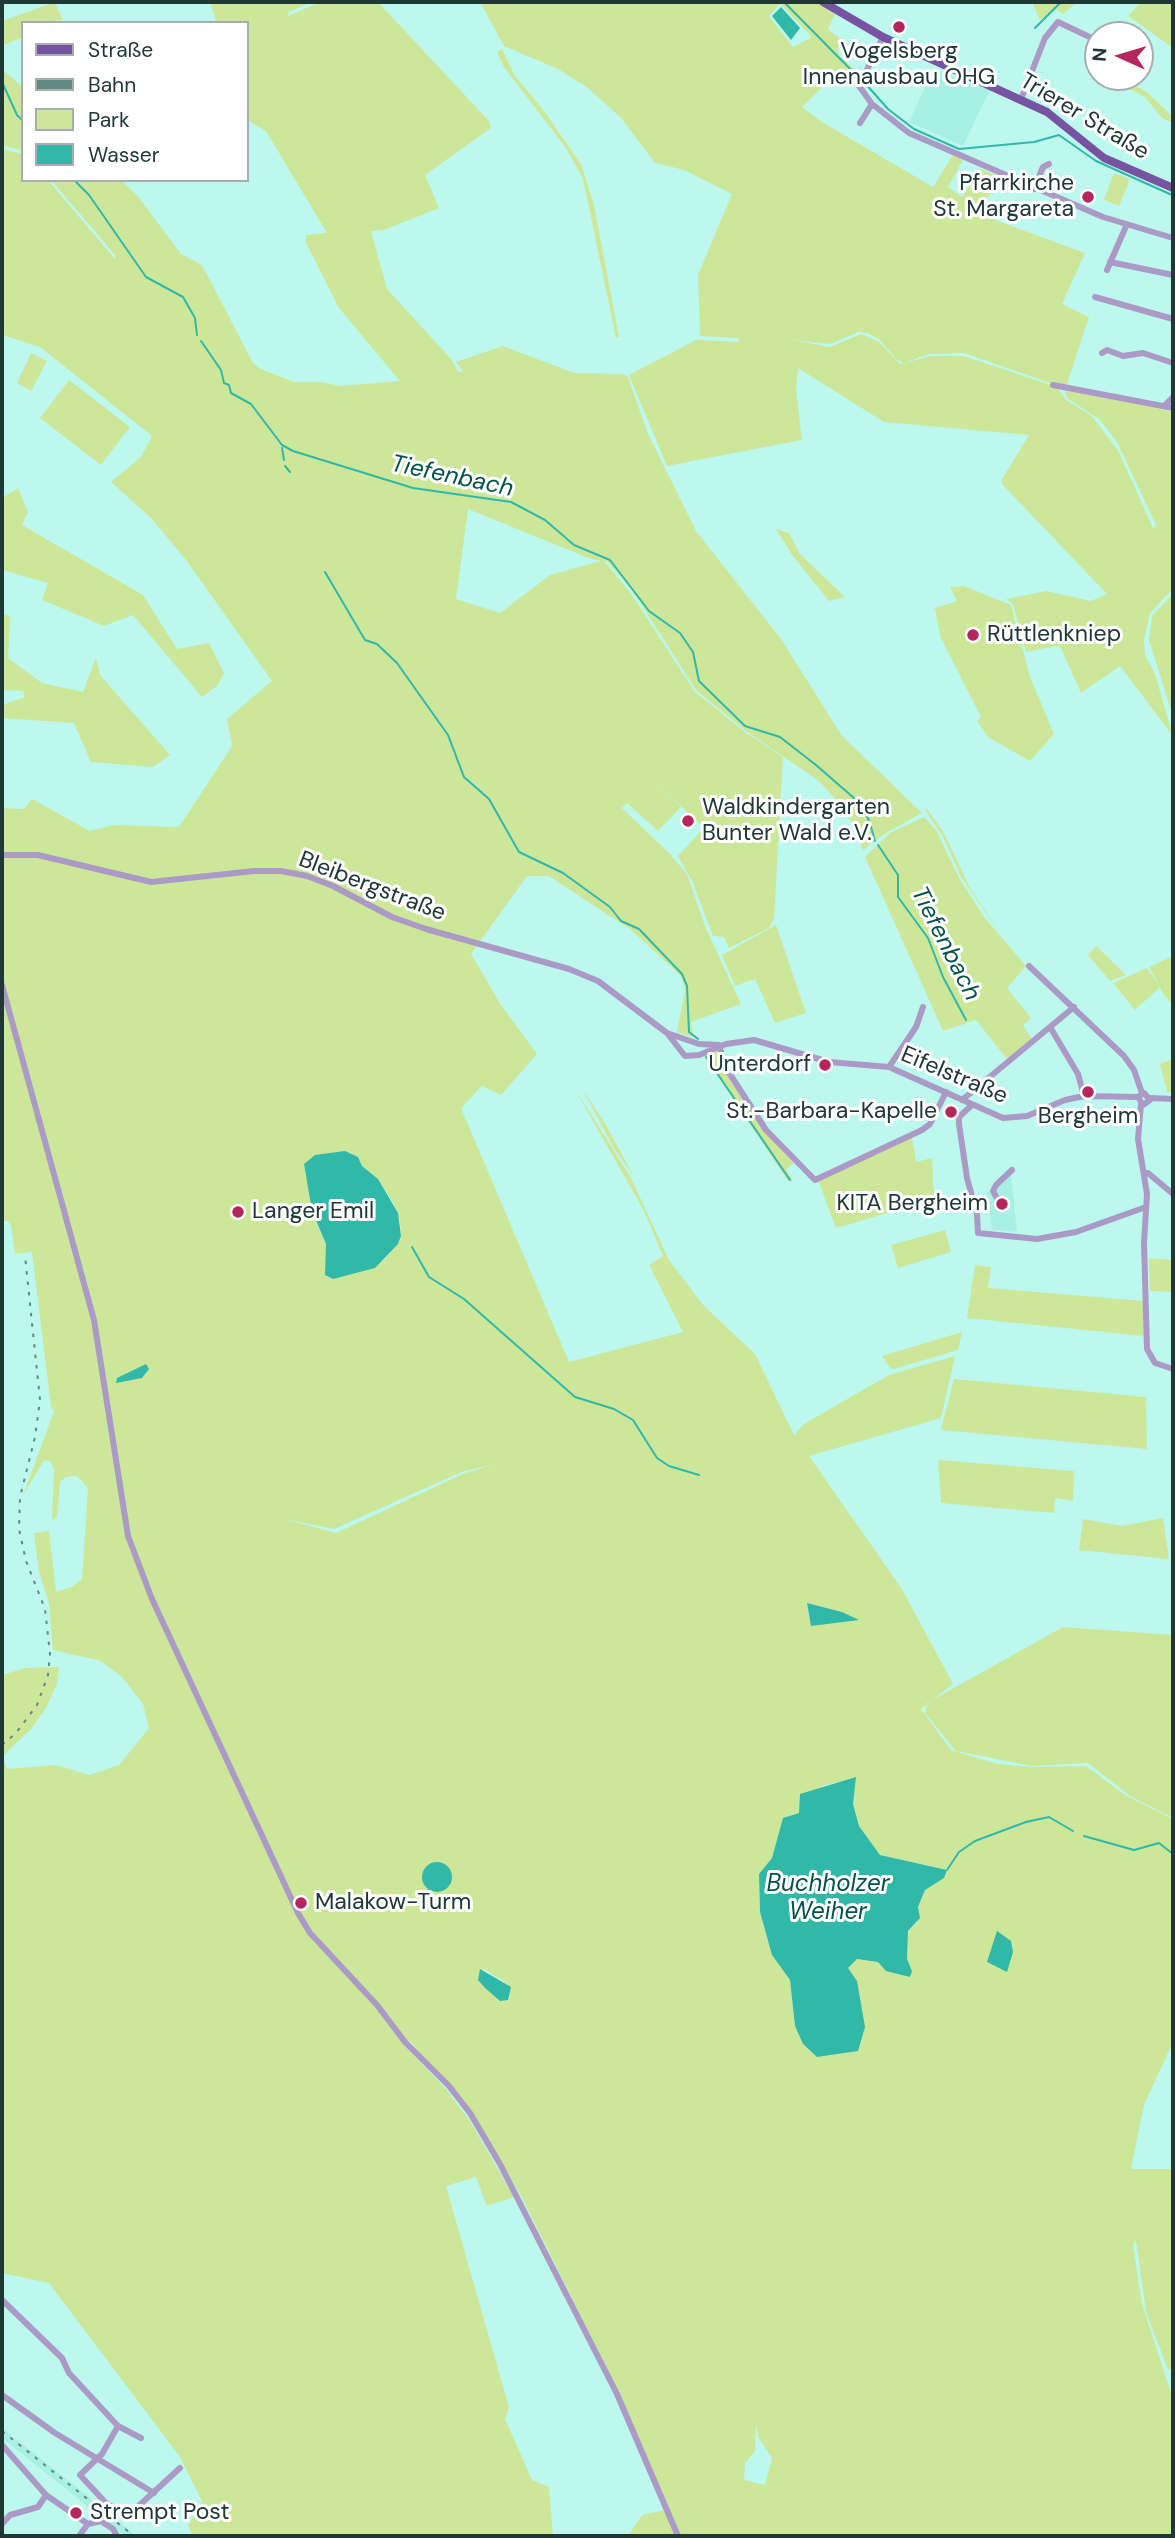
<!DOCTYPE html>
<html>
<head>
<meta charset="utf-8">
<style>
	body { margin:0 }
	#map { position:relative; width:1175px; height:2538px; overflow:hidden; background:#bdf8ee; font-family:"DM Sans",sans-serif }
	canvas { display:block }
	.frame { position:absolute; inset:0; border:4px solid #203835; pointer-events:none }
	.legend { position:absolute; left:21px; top:21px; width:228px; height:161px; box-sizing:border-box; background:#fff; border:2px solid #a6afae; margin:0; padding:9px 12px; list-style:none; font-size:21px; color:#203835 }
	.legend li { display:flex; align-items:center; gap:14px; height:35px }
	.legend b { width:35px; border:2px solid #a6afae }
	.north { position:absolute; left:1084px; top:21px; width:70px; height:70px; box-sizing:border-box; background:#fff; border:2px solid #a6afae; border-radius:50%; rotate:274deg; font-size:19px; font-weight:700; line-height:28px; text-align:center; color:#203835 }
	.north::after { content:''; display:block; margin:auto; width:24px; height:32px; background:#b4265c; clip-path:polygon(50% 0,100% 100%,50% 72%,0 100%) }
</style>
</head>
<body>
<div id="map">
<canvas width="1175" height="2538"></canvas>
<div class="frame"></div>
<ul class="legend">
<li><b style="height:9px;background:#7754a1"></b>Straße</li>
<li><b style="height:9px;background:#628983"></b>Bahn</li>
<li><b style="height:19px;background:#cde79a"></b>Park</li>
<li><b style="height:19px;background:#31b8a8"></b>Wasser</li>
</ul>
<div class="north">N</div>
</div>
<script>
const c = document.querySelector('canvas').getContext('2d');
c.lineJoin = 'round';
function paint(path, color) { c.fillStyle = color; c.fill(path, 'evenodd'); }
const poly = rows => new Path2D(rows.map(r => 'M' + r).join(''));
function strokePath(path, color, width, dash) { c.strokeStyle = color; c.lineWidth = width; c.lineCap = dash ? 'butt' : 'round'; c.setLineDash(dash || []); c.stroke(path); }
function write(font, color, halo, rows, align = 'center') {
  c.font = font + ' "DM Sans",sans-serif'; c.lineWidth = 6; c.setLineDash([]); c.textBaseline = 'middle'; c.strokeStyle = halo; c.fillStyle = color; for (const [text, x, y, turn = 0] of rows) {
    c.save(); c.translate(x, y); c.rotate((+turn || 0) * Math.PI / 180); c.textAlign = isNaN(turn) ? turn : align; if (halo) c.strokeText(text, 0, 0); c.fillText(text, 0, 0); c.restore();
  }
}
paint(poly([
	[933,70,990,90,963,146,909,122],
	[1011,1174,1017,1232,992,1230,987,1192,995,1191,998,1184],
	[2,2428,93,2500,136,2536,125,2536,2,2438]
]), '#a9f0e4');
paint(poly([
	[55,2,63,20,23,23,23,37,2,46,2,21],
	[210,2,312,2,289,12,288,16,320,2,378,2,489,121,491,128,425,175,439,208,384,230,371,231,387,289,452,360,458,372,463,371,456,362,503,346,574,373,624,374,628,377,648,434,696,531,781,639,842,736,922,813,884,834,863,850,846,811,819,781,746,731,696,690,632,590,607,561,604,561,630,592,695,692,745,732,783,757,774,919,769,928,729,948,724,937,713,936,692,881,678,856,704,828,651,778,681,807,658,831,627,803,622,808,670,854,687,874,705,926,741,1004,691,1022,693,1034,702,1040,677,1032,685,990,681,976,630,929,611,917,549,876,527,876,471,954,501,1005,537,1054,501,1095,482,1086,461,1108,569,1362,683,1332,649,1265,663,1256,644,1211,572,1084,631,1178,669,1260,704,1306,755,1354,794,1435,804,1424,889,1375,955,1356,941,1418,809,1456,902,1589,953,1684,921,1709,951,1750,998,1764,1032,1767,1086,1766,1125,1795,1173,1819,1173,2042,1144,2105,1131,2169,1173,2169,1173,2368,1168,2370,1146,2312,1136,2240,1133,2245,1142,2304,1173,2399,1173,2536,681,2536,620,2394,520,2194,472,2113,410,2041,406,2047,446,2089,470,2121,514,2197,487,2206,476,2177,446,2186,509,2407,505,2419,532,2480,549,2487,553,2536,193,2536,188,2526,202,2501,180,2457,49,2283,2,2273,2,1675,25,1668,59,1667,57,1684,46,1708,31,1729,3,1756,7,1769,55,1765,90,1775,119,1765,149,1728,143,1704,122,1677,101,1661,53,1650,49,1603,39,1572,34,1533,49,1531,56,1592,72,1587,82,1579,88,1488,77,1476,66,1477,60,1482,57,1517,52,1521,54,1470,51,1462,44,1460,23,1496,54,1411,51,1407,32,1252,15,1254,11,1226,8,1221,2,1221,2,808,24,809,32,799,90,831,114,825,179,827,232,746,227,719,272,681,186,560,151,518,111,482,141,457,152,436,40,347,2,335,2,149,23,154,23,180,48,180,115,259,115,255,51,180,121,180,137,195,181,254,202,265,253,363,261,369,294,382,320,382,341,386,400,381,339,308,306,243,306,235,327,233,266,131,247,120,247,23,212,23,216,20],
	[468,509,591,559,601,561,550,575,500,613,456,599],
	[358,1157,362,1166,378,1179,394,1204,400,1221,401,1239,384,1260,333,1279,326,1276,326,1244,312,1211,304,1164],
	[494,1465,465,1473,336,1533,284,1519,334,1529,464,1471],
	[807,1603,842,1612,858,1620,831,1622,809,1619],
	[855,1778,853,1804,859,1826,880,1855,947,1870,944,1878,925,1890,918,1908,917,1923,908,1931,907,1959,912,1971,887,1971,878,1962,856,1959,848,1968,858,2051,817,2057,803,2044,795,2026,790,1980,772,1955,760,1912,759,1874,772,1858,783,1818,799,1813,822,1786],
	[483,1969,504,1981,503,2002,485,1988],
	[756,2422,758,2437,772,2458,765,2485,744,2480,745,2463,755,2451],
	[480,2,816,2,835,14,828,29,843,41,837,48,840,56,860,75,851,85,826,83,802,107,822,122,933,187,953,155,963,160,948,187,962,197,981,169,998,176,1001,178,979,210,995,220,1085,253,1062,304,1089,317,1067,384,1053,384,964,353,929,354,904,363,896,359,880,340,868,333,858,332,830,344,792,340,830,347,861,334,878,341,900,364,931,356,964,356,1057,387,1066,400,1092,416,1119,452,1153,528,1156,525,1117,442,1100,420,1067,398,1065,391,1087,392,1173,412,1173,589,1150,613,1144,640,1145,655,1155,674,1173,736,1120,666,1081,693,1061,648,1056,646,1026,652,1013,604,1006,599,1046,591,1091,601,1107,594,1002,484,1002,479,1029,435,884,422,798,368,796,389,802,440,667,466,629,375,696,340,738,342,739,338,700,336,698,275,732,194,684,170,655,163,622,119,588,88,558,69,504,46],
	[780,4,811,36,809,39,793,47,769,16],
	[1032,2,1077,2,1063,14,1056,9,1040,20],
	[1141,2,1173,2,1173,48,1128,16],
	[502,49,515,76,542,108,581,164,594,205,619,337,616,338,583,179,566,148,504,67,497,52],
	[2,69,23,87,23,151,2,145],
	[1107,77,1118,77,1147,92,1173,117,1173,123,1162,118,1145,97],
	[1114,173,1130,179,1119,206,1104,200],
	[31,353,47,361,31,391,17,383],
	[69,380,130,427,101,465,40,418],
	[18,488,28,512,22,525,143,595,177,649,209,643,224,673,217,686,202,697,133,615,104,626,42,600,48,583,2,570,2,498],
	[776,529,789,533,800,554,845,597,829,601,792,555],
	[964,586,1011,605,1030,677,1054,734,1030,761,988,737,977,721,981,717,940,636,935,608,957,601,950,587],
	[1173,593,1173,717,1149,640,1152,616],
	[2,613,10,617,8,658,42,683,83,692,96,658,100,675,170,755,153,767,91,762,74,723,2,718,2,705,25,697,23,691,2,690],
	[926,808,943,831,969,886,1005,940,961,877,943,837,925,810],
	[924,817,936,830,959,878,984,917,1026,966,1007,988,1031,1018,1023,1025,1032,1039,1007,1059,976,1020,943,1031,865,857,890,833],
	[776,925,806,1013,775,1023,755,979,735,986,722,955],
	[1096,946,1126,975,1110,981,1088,955],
	[1173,956,1173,1005,1164,995,1149,967],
	[1147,968,1160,987,1135,1010,1113,983],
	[716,1049,765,1131,794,1163,786,1169,793,1181,788,1181,704,1056],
	[1173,1059,1173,1093,1167,1092,1160,1064],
	[582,1088,606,1125,634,1177,613,1147],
	[912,1137,916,1162,932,1158,934,1200,836,1228,818,1180],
	[945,1230,951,1252,898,1268,891,1245],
	[1149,1258,1173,1260,1173,1292,1150,1291],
	[975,1265,991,1267,988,1288,1144,1301,1144,1336,967,1318],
	[962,1332,958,1350,894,1369,890,1368,882,1356],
	[954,1379,1146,1397,1147,1449,941,1430],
	[938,1460,1074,1471,1073,1501,1055,1498,1054,1513,941,1503],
	[1163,1518,1169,1559,1079,1550,1083,1519,1122,1526],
	[1063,1627,1173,1635,1173,1818,1130,1796,1088,1763,1032,1766,956,1751,925,1713,927,1703],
	[665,2510,676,2536,628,2536,642,2515]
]), '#cde79a');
paint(poly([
	[781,7,800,28,791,40,772,16],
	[345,1151,358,1157,362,1166,378,1179,398,1213,401,1236,398,1244,375,1268,333,1279,325,1275,326,1244,312,1211,304,1164,315,1155],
	[146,1364,149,1369,142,1378,116,1383,117,1378],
	[807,1603,842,1612,859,1620,811,1626],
	[856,1777,853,1804,859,1826,880,1855,947,1870,944,1878,925,1890,918,1907,920,1918,908,1931,907,1959,912,1971,910,1977,886,1971,878,1962,857,1959,848,1968,857,1981,865,2027,858,2051,817,2057,803,2044,795,2026,790,1980,772,1955,760,1912,759,1874,772,1858,783,1818,799,1813,800,1794],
	'422 1877a15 15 0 1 1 30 0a15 15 0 1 1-30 0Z',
	[997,1931,1011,1941,1013,1952,1007,1972,987,1962],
	[480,1969,511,1987,508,2000,500,2001,485,1988,478,1980]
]), '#31b8a8');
strokePath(poly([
	[784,2,860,79],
	[1035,28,1061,2],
	[2,82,17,115,23,121],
	[864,82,888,109,914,129,959,149,1034,142,1059,135,1096,161,1172,195],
	[74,180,89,195,146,277,183,297,195,318,197,335],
	[201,341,221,370,224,383,229,385,231,393,251,404,282,445,293,451,413,488,511,502,545,520,574,545,610,560,649,611,680,633,693,652,699,681,745,726,780,737,816,765,862,805,870,823],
	[282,448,284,460],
	[285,466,290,472],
	[325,572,365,640,377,644,397,663,448,735,464,777,489,799,519,852,563,873,610,907,621,921,639,929,682,974,687,986,689,1032,698,1039],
	[871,827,875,841],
	[878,845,898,875,898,897,928,938,943,977,966,1020],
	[706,1057,790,1180],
	[412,1247,429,1277,464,1299,575,1397,614,1409,633,1420,657,1458,669,1466,699,1475],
	[1084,1836,1134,1850,1159,1843,1173,1854],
	[947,1870,959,1852,975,1841,1026,1822,1049,1817,1073,1831]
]), '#31b8a8', 2);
strokePath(poly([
	[883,37,859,86,872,104,909,133,1103,217,1173,238],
	[1021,99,1045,38,1058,22,1098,41],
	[860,123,872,104],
	[1034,189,1043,167,1049,164],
	[1110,262,1173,275],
	[1107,270,1127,224],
	[1095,297,1173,319],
	[1102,353,1107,350,1123,356,1143,353,1173,363],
	[1053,385,1173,408],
	[1164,406,1173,397],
	[2,855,38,855,151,882,254,871,281,871,307,876,333,886,392,917,426,929,569,969,598,981,667,1033,699,1044,719,1045],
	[1029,966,1124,1056,1134,1070,1142,1093],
	[2,985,94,1320,128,1536,152,1599,298,1913,310,1933,377,2005,405,2042,449,2086,470,2113,500,2164,617,2394,678,2536],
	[1050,1027,1078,1074,1084,1096],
	[667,1033,685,1056,699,1055,726,1044,754,1040,829,1062,889,1067,1003,1118,1027,1116,1065,1100,1084,1096,1138,1097,1144,1093,1150,1100,1143,1105,1138,1097],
	[719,1045,726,1068,766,1130,815,1180,922,1130,930,1124,946,1092],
	[889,1067,916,1027,923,1007],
	[1150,1098,1173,1099],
	[962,1100,1074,1007],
	[1141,1104,1138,1139,1147,1194,1144,1243,1147,1349,1155,1363,1173,1369],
	[972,1105,959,1117,959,1124,967,1178,977,1214,978,1233,1037,1239,1076,1232,1146,1207],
	[1144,1174,1148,1173,1173,1194],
	[997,1198,993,1191,996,1185,1012,1170],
	[2,2300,62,2358,69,2373,118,2426,102,2454,80,2475,105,2502,118,2511,132,2512,180,2468],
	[2,2395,55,2433,154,2493],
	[118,2426,141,2438],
	[2,2445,46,2495,88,2524],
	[2,2524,10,2515,38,2507,46,2495],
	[88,2524,101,2521,113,2529,117,2536],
	[79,2536,88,2524]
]), '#ab9ac5', 6);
strokePath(poly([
	[823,2,883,37,1047,112,1104,158,1173,188]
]), '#7754a1', 8);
strokePath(poly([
	[2,1745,16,1733,37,1705,48,1675,50,1654,45,1609,26,1561,19,1529,20,1497,35,1437,40,1400,25,1256],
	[2,2431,134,2536]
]), '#628983', 2, [3.5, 7]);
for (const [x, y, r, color] of [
	[899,27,7,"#b4265c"],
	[1088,197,7,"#b4265c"],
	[973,635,7,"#b4265c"],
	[688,821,7,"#b4265c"],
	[825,1065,7,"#b4265c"],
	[1088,1092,7,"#b4265c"],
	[951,1112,7,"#b4265c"],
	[1002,1204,7,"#b4265c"],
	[238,1212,7,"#b4265c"],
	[301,1903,7,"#b4265c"],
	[76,2513,7,"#b4265c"]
]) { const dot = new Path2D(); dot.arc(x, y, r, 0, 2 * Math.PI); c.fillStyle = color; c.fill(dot); strokePath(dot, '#fff', 2.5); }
write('23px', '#203835', '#fff', [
	["Vogelsberg",899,52,"center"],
	["Innenausbau OHG",899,78,"center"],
	["Pfarrkirche",1074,184,"right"],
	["St. Margareta",1074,210,"right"],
	["Rüttlenkniep",987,635],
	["Waldkindergarten",702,808],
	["Bunter Wald e.V.",702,834],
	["Unterdorf",811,1065,"right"],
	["St.-Barbara-Kapelle",937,1112,"right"],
	["Bergheim",1088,1117,"center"],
	["KITA Bergheim",988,1204,"right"],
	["Langer Emil",252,1212],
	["Malakow-Turm",315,1903],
	["Strempt Post",90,2513]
], 'left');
write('23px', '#203835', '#fff', [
	["Trierer Straße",1084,117,31],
	["Bleibergstraße",372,887,21],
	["Eifelstraße",954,1076,23]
]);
write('italic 24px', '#025249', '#fff', [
	["Tiefenbach",452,477,12],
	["Tiefenbach",945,944,63],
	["Buchholzer",828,1885],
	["Weiher",828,1913]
]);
</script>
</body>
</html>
